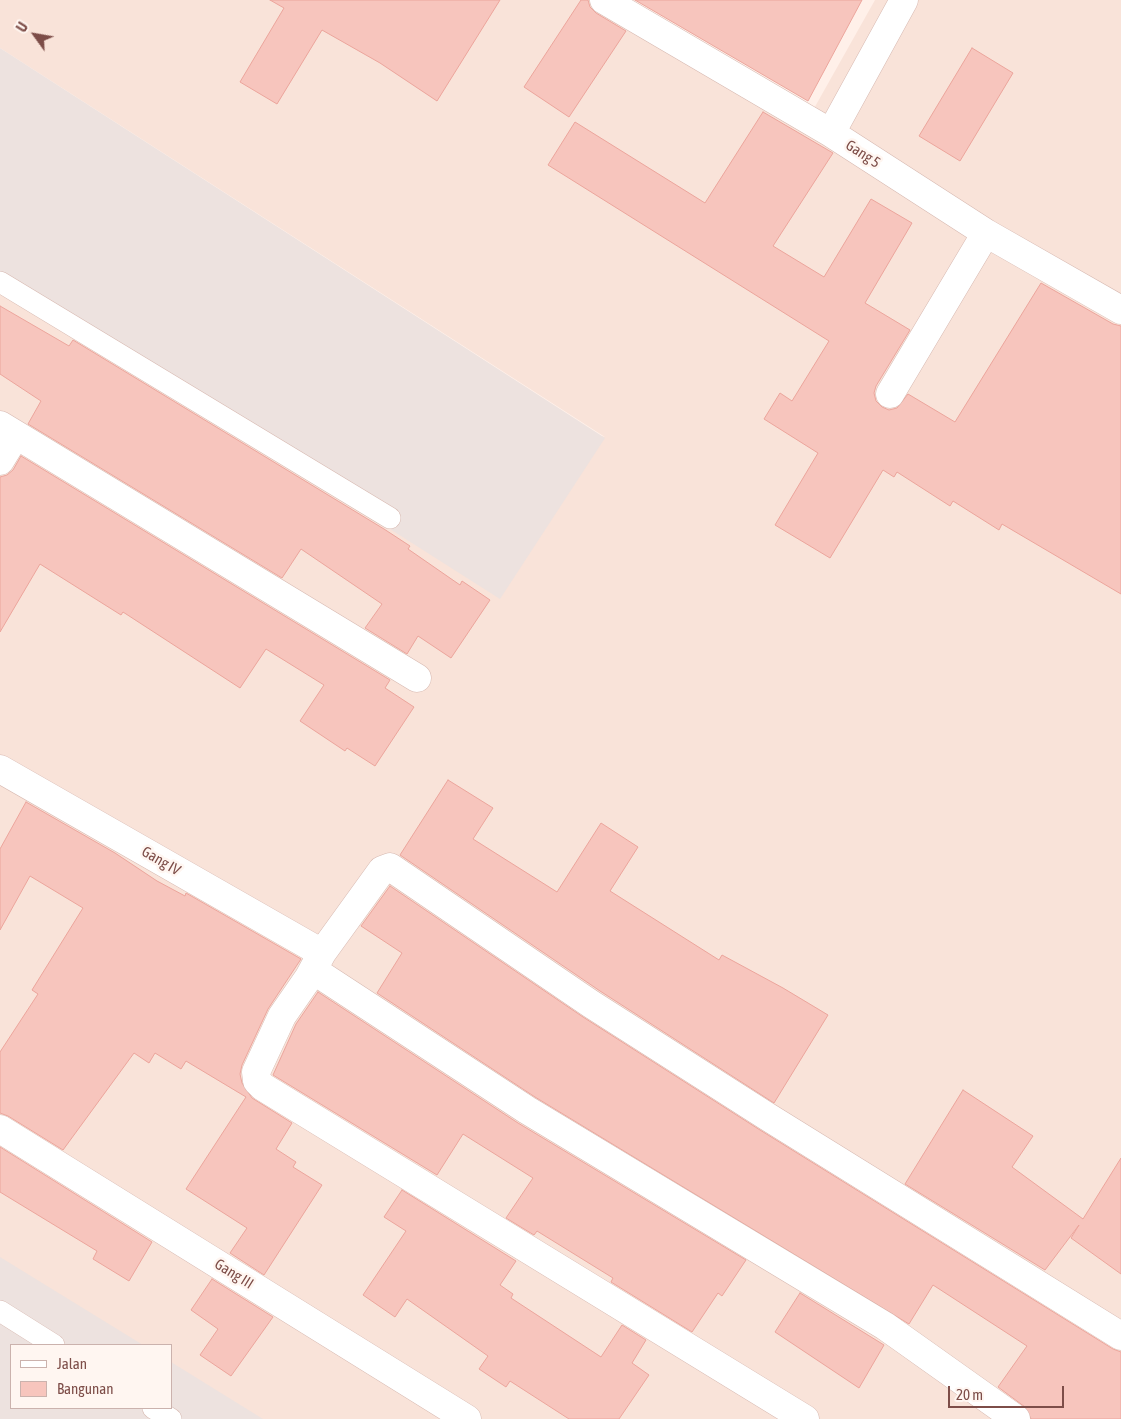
<!DOCTYPE html>
<html>
<head>
<meta charset="utf-8">
<style>
	body { margin:0 }
	#map { position:relative; width:1121px; height:1419px; overflow:hidden; background:#fff0e9; font-family:"Asap Condensed",sans-serif }
	canvas { display:block }
	.legend { position:absolute; left:10px; top:1344px; width:162px; height:65px; box-sizing:border-box; background:#fff6f1; border:1px solid #cbb2ad; margin:0; padding:6px 9px; list-style:none; font-size:15px; color:#7d4d48 }
	.legend li { display:flex; align-items:center; gap:10px; height:25px }
	.legend b { width:25px; border:1px solid #cbb2ad }
	.north { position:absolute; left:10px; top:10px; width:50px; height:50px; -webkit-text-stroke:4px #fff6f1; paint-order:stroke; rotate:302deg; font-size:14px; font-weight:700; line-height:20px; text-align:center; color:#7d4d48 }
	.north::after { content:''; display:block; margin:auto; width:18px; height:22px; background:#7d4d48; clip-path:polygon(50% 0,100% 100%,50% 72%,0 100%) }
	.scale { position:absolute; left:948px; top:1386px; width:116px; height:22px; box-sizing:border-box; border:2px solid #7d4d48; border-top:0; padding-left:6px; font-size:15px; line-height:18px; white-space:nowrap; color:#7d4d48; -webkit-text-stroke:4px #fff6f1; paint-order:stroke }
</style>
</head>
<body>
<div id="map">
<canvas width="1121" height="1419"></canvas>
<ul class="legend">
<li><b style="height:6px;background:#fff"></b>Jalan</li>
<li><b style="height:14px;background:#f7c5bd"></b>Bangunan</li>
</ul>
<div class="north">U</div>
<div class="scale">20 m</div>
</div>
<script>
const c = document.querySelector('canvas').getContext('2d');
c.lineJoin = 'round';
function paint(path, color) { c.fillStyle = color; c.fill(path, 'evenodd'); }
const poly = rows => new Path2D(rows.map(r => 'M' + r).join(''));
function strokePath(path, color, width, dash) { c.strokeStyle = color; c.lineWidth = width; c.lineCap = dash ? 'butt' : 'round'; c.setLineDash(dash || []); c.stroke(path); }
function write(font, color, halo, rows, align = 'center') {
  c.font = font + ' "Asap Condensed",sans-serif'; c.lineWidth = 5; c.setLineDash([]); c.textBaseline = 'middle'; c.strokeStyle = halo; c.fillStyle = color; for (const [text, x, y, turn = 0] of rows) {
    c.save(); c.translate(x, y); c.rotate((+turn || 0) * Math.PI / 180); c.textAlign = isNaN(turn) ? turn : align; if (halo) c.strokeText(text, 0, 0); c.fillText(text, 0, 0); c.restore();
  }
}
paint(poly([
	[0,0,599,0,803,128,875,0,1121,0,1121,1419,0,1419,0,281,605,437,0,48],
	[11,1345,171,1345,171,1408,11,1408]
]), '#f9e3d9');
paint(poly([
	[0,48,605,438,500,599,0,281],
	[0,1257,143,1345,11,1345,11,1408,171,1408,171,1362,263,1419,0,1419]
]), '#ede2df');
const building = poly([
	[270,0,500,0,437,101,380,63,322,30,277,104,240,82,284,8,270,0],
	[581,0,588,0,590,7,596,13,626,31,569,117,524,87,581,0],
	[635,0,862,0,808,101,635,0],
	[972,48,1013,73,960,161,919,136,972,48],
	[763,112,833,153,773,246,824,277,871,199,912,223,865,303,910,330,876,386,874,393,876,401,882,407,889,410,897,408,908,394,955,422,1041,283,1113,324,1121,326,1121,594,1002,524,999,530,953,501,950,506,897,472,894,477,883,470,830,558,775,525,818,453,764,419,780,393,792,401,829,341,548,165,575,122,705,203,763,112],
	[0,306,69,346,73,340,384,529,410,546,408,549,460,585,462,581,490,600,451,658,418,636,407,654,365,628,382,604,301,549,282,578,28,424,41,401,0,374,0,306],
	[21,456,390,680,385,688,414,707,375,766,347,748,345,751,300,721,324,685,266,649,240,688,123,612,121,615,40,564,0,632,0,477,7,475,13,470,21,456],
	[448,780,493,808,473,839,557,892,601,823,638,847,610,891,719,960,722,955,783,988,828,1015,774,1103,600,991,400,855,448,780],
	[26,802,115,853,157,881,185,896,186,893,301,959,268,1009,242,1065,240,1074,242,1083,252,1098,292,1123,276,1149,296,1162,293,1167,322,1185,264,1275,230,1253,247,1228,186,1189,246,1097,186,1061,181,1069,155,1053,149,1063,134,1053,63,1150,8,1116,0,1113,0,1052,38,994,32,990,83,908,30,876,0,930,0,849,26,802],
	[390,886,583,1017,760,1130,1113,1349,1121,1352,1121,1419,1031,1419,1025,1407,998,1387,1027,1346,933,1285,909,1324,535,1097,377,993,402,953,361,926,390,886],
	[318,992,518,1123,746,1260,722,1296,718,1293,692,1332,611,1282,613,1278,537,1231,534,1235,506,1218,533,1178,463,1134,437,1175,273,1075,296,1024,318,992],
	[963,1090,1033,1136,1012,1167,1083,1219,1121,1158,1121,1274,1071,1238,1079,1225,1045,1270,905,1184,963,1090],
	[0,1147,152,1242,129,1281,93,1259,97,1251,0,1192,0,1147],
	[402,1190,516,1261,500,1285,513,1294,511,1298,601,1357,622,1325,646,1340,632,1363,649,1375,619,1419,569,1419,510,1381,506,1387,479,1369,488,1356,407,1299,395,1317,363,1295,406,1231,384,1217,402,1190],
	[212,1279,273,1317,231,1376,200,1355,218,1329,191,1310,212,1279],
	[800,1293,884,1345,859,1388,775,1332,800,1293]
]);
paint(building, '#f7c5bd');
strokePath(building, '#eca59c', 1);
const service = poly([
	[0,282,390,518],
	[0,1311,54,1345],
	[153,1408,171,1419]
]);
const minor = poly([
	[604,0,831,133,986,233,1121,310],
	[831,133,904,0],
	[890,394,986,233],
	[0,425,417,678],
	[0,461,16,435],
	[0,769,322,953],
	[313,970,527,1110,885,1326,1016,1419],
	[0,1129,467,1419],
	[805,1419,263,1087,257,1081,256,1072,282,1016,309,977,322,953,382,870,390,867,591,1004,768,1117,1121,1336]
]);
strokePath(service, '#d7b9b1', 22);
strokePath(minor, '#d7b9b1', 29);
strokePath(service, '#fff', 21);
strokePath(minor, '#fff', 28);
write('15px', '#7d4d48', '#fff6f1', [
	["Gang 5",863,154,33],
	["Gang IV",161,861,30],
	["Gang III",234,1274,32]
]);
</script>
</body>
</html>
